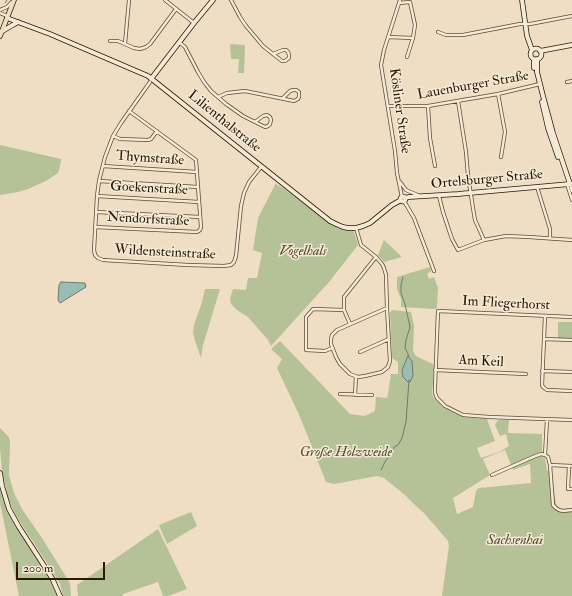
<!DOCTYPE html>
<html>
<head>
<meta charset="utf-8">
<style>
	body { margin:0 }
	#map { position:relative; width:572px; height:596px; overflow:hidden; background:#efdec3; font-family:"IM FELL Double Pica",serif }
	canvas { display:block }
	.scale { position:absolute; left:16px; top:562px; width:89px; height:18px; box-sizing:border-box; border:2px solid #2b1902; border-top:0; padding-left:5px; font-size:12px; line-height:14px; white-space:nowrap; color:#2b1902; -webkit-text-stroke:3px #f5ead8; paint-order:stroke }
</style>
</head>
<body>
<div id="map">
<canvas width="572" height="596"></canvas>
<div class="scale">200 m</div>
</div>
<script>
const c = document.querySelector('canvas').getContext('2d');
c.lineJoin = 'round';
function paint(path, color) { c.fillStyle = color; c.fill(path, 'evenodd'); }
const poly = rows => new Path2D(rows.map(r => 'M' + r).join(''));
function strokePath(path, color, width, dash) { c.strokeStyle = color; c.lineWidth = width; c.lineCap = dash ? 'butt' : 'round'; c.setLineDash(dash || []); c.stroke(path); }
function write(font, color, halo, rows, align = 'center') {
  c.font = font + ' "IM FELL Double Pica",serif'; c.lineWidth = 3; c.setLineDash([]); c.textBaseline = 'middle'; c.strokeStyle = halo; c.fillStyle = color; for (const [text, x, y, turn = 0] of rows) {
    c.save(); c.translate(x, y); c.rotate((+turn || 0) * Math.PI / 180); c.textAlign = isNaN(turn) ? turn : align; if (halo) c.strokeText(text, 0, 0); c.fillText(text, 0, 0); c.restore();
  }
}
paint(poly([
	[230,44,245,45,244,73,238,73,239,59,231,59],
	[0,145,61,159,61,162,58,173,46,181,28,189,18,192,0,195],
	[276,183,277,185,283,188,334,226,340,229,352,230,354,232,358,245,329,282,271,346,268,340,248,317,237,310,231,304,230,299,233,289,246,290,248,278,257,278,262,253,253,250,258,218],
	[384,240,402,257,384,262,378,255],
	[430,267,431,271,427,274,429,279,434,277,438,288,437,308,435,309,401,307,401,299,397,289,397,277],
	[205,289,220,289,203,345,201,358,195,341,193,332,194,325,202,302],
	[392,310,411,312,414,326,413,351,416,356,422,359,433,364,434,368,432,394,435,399,444,408,463,417,487,419,495,441,477,448,481,458,499,452,509,446,506,434,500,436,495,425,498,420,509,420,508,433,542,434,542,457,545,458,547,471,551,471,556,504,559,508,563,509,572,508,572,596,442,596,449,546,448,541,424,513,418,508,405,495,384,478,377,476,334,484,326,482,300,417,277,368,282,359,272,350,272,348,280,341,350,414,365,416,375,411,376,397,387,398,388,394,391,374,398,374,398,362,392,358,390,313],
	[505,450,513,470,530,464,531,483,479,488,476,491,473,507,457,514,453,498,490,475,483,459],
	[558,322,572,322,572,338,558,338],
	[0,428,9,437,10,442,9,475,14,493,22,509,42,538,70,583,71,596,63,596,60,584,54,574,15,514,8,497,2,471,0,449],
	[0,486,3,498,12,519,43,568,52,585,57,596,19,596,0,503],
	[191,512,197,526,167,544,159,525],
	[158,529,187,589,168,596,163,596,158,582,123,594,123,596,78,596,77,585]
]), '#b5c297');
const water = poly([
	[61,282,85,283,86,287,60,303,58,300,59,285,61,282],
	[408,356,412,361,413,376,410,382,408,382,403,377,402,370,408,356]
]);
paint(water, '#9abcb5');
strokePath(water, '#6e7b6d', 1);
strokePath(poly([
	[5,3,7,0],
	[403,277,401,285,401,293,405,304,410,327,406,340,405,348,408,354,409,357],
	[381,470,386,460,392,454,394,447,398,445,402,438,406,422,409,380]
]), '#6e7b6d', 1);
const street = poly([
	[165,0,194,23],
	[231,0,240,17,246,26,263,46,273,54,282,61,285,61,289,58,289,55,288,52,286,50,283,50,273,54],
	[400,0,384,50,381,65,395,151,397,173,402,197],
	[399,3,410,2,415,25,413,38,407,57],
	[0,10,7,7,12,2],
	[0,13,7,16],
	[438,32,446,35,463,35,520,24,530,24,572,16],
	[388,37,413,38],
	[110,41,118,41,134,48,140,49,146,47,150,44,176,9],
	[179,42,185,47,198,72,204,82,211,91,226,104,243,116,265,127,268,126,270,124,271,120,270,117,267,115,263,116,255,122],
	[125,44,129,0],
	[150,82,121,123,113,136,105,157,99,181,97,196,94,250,95,255,98,258,103,260,188,265,224,266,231,265,234,262,236,256,241,206,244,193,249,182,261,167],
	[567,82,572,81],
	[498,94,505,132,501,157],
	[218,97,227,93,245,91,294,101,298,99,299,97,299,92,296,90,293,90,290,91,283,98],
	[458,101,466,152,468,176,473,208,475,220,484,240],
	[388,106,428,106,498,94,540,84],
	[428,106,430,138,435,166],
	[113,136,120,139,148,140,151,139,157,131],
	[103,166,197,172],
	[99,181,198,187],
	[400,182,406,190,420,196],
	[572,183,570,184,572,191],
	[567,184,572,200],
	[537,187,550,229,550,238],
	[97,196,199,202],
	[439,196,443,212,452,239,458,250,484,240,506,236,529,237,572,240],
	[404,201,414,218,434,271],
	[96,212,200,217],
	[95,227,197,232,200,230,201,227,196,160,129,111],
	[356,228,361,245,376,257,382,264,384,268,386,275,387,308],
	[387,308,390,361,388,367,382,372,365,376,358,377,350,374,340,364,336,357,331,344,331,339,332,335,337,330,387,308],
	[545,316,542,385,543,387,547,390,572,391],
	[572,317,438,311,435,387,435,393,437,398,445,406,463,415,489,417,572,420],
	[350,324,344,310,344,297,376,257],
	[544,339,572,340],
	[332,348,325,351,306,350,306,317,313,309,344,310],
	[360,352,389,339],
	[435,370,526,374],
	[542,371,572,372],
	[340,394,372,395],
	[355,395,356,376],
	[545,455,547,420],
	[550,465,572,466],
	[569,466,568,489,572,489],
	[492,475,533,457,541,454,545,455,548,457,550,465,553,505,556,508,559,510,563,511,572,510]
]);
const secondary = poly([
	[522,0,527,36,532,50],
	[7,18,50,34,148,76,330,221,336,224,343,227,348,228,356,228,363,226,370,223,392,205,401,200],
	[1,32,11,26,18,22],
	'530.5 54a5.5 5.5 0 1 1 11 0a5.5 5.5 0 1 1-11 0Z',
	[540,51,572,45],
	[534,59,534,68],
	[151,79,194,23,213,0],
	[542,102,548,128,558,157],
	'400.5 199a2.5 2.5 0 1 1 5 0a2.5 2.5 0 1 1-5 0Z',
	[405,198,409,197,458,194,570,184,553,133,543,96,537,72,537,59],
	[0,473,2,486,9,509,19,527,52,578,60,596]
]);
const primary = poly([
	[0,36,14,0]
]);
strokePath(street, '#5c4a32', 4);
strokePath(secondary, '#2b1902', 5.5);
strokePath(primary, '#2b1902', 5.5);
strokePath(street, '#f5ead8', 2.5);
strokePath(secondary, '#f5ead8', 4);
strokePath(primary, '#efdec3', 4);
write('14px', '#2b1902', '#f5ead8', [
	["Lauenburger Straße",473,86,-10],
	["Kösliner Straße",399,111,82],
	["Lilienthalstraße",224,122,39],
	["Thymstraße",150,159,4],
	["Ortelsburger Straße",487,180,-5],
	["Goekenstraße",149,189,3],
	["Nendorfstraße",148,220,3],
	["Wildensteinstraße",165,253,3],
	["Im Fliegerhorst",506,304,3],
	["Am Keil",481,362,3]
]);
write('italic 14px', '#544c2f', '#f5ead8', [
	["Vogelhals",303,252],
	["Große Holzweide",346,453],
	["Sachsenhai",515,541]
]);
</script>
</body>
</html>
